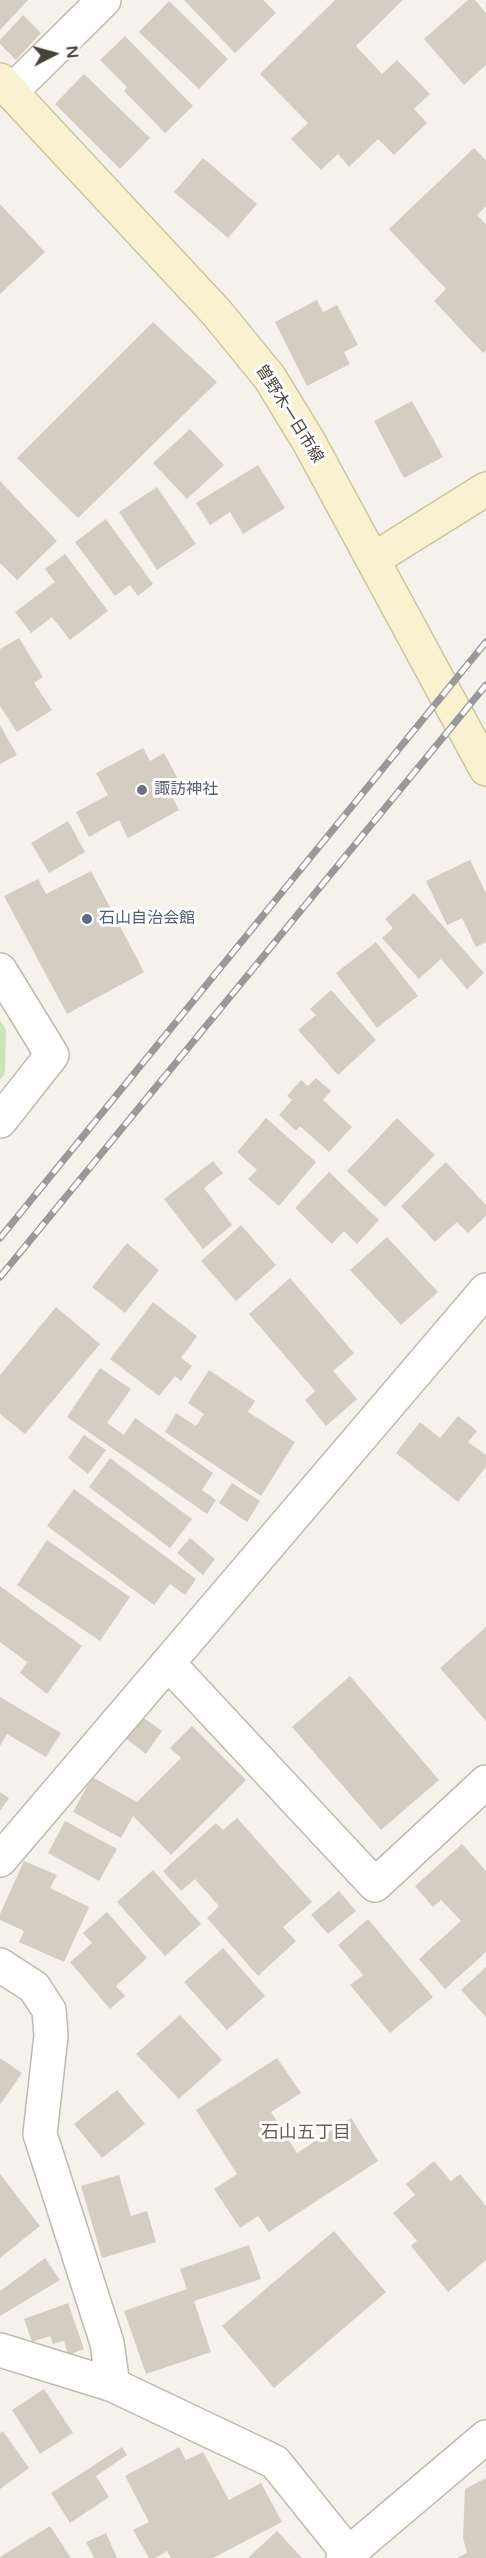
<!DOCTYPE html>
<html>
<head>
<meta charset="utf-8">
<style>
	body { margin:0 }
	#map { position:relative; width:486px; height:2558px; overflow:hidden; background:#f4f2eb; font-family:"Varela Round",sans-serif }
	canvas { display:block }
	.north { position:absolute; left:24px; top:24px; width:60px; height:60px; -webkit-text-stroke:4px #fff; paint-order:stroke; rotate:84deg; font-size:16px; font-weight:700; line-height:24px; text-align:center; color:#47433a }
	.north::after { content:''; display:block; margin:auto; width:21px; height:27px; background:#47433a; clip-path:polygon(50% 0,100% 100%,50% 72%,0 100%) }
</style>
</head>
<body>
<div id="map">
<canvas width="486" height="2558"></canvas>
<div class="north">N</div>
</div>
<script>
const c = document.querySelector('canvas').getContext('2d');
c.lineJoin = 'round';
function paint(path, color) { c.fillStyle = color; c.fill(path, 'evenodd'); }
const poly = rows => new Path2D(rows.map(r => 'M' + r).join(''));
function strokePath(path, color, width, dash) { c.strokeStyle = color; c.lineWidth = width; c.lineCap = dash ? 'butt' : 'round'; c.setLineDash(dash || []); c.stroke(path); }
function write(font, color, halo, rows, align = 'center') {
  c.font = font + ' "Varela Round","Noto Sans JP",sans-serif'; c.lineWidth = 6; c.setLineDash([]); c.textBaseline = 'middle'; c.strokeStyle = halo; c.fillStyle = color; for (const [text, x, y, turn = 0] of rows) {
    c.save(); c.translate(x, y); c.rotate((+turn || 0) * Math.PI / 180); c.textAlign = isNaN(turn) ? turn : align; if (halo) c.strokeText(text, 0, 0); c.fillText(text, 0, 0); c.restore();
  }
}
paint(poly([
	[0,1020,6,1030,5,1074,0,1080]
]), '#cee3b9');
paint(poly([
	[0,0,28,0,0,30],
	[184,0,263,0,276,13,235,53],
	[335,0,403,0,356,46,382,74,397,60,430,94,414,109,427,123,394,155,378,139,349,167,338,154,321,170,291,139,308,123,260,74],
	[468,0,475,0,486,13,486,65,464,85,424,39],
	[169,1,228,59,199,89,139,32],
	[23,15,41,33,16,60,0,44,0,40],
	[125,36,193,106,165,133,124,91,127,87,100,60],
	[84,74,150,138,120,169,55,104],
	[474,148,486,160,486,206,477,215,486,224,486,351,483,353,434,301,446,289,389,229],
	[203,158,257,204,228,238,174,192],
	[0,204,45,252,0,294],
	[317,300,323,312,337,305,358,345,344,352,350,364,307,386,275,322],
	[153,322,217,382,78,518,17,458],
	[412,401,443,457,404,478,374,421],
	[190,429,224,465,187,499,153,463],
	[258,465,285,508,243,534,230,512,210,525,196,503],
	[0,481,57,541,17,580,0,563],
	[157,487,196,544,157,570,119,512],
	[106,519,153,584,138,596,130,585,115,596,75,542],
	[65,554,108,611,70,640,52,617,31,633,15,612,55,582,45,569],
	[19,638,43,677,34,683,52,710,17,732,0,706,0,649],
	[0,725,17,755,0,764],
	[143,748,150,761,164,753,184,790,172,797,179,810,128,838,119,820,89,837,76,812,108,795,96,773],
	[68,821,85,852,49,873,31,843],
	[470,860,486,893,486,942,476,947,462,918,447,925,426,881],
	[91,871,144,972,67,1014,4,896,38,879,46,894],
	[414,893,484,973,467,989,441,959,419,979,382,938,393,928,385,919],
	[376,942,418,996,377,1028,336,973],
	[331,990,376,1040,338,1075,298,1030,316,1015,310,1009],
	[316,1078,331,1091,323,1100,352,1127,329,1152,300,1126,296,1131,279,1115,292,1100,287,1096,301,1080,308,1086],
	[266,1118,316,1162,279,1206,248,1179,257,1170,237,1152],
	[397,1118,435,1155,385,1207,347,1171],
	[213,1161,223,1173,204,1188,232,1225,203,1249,164,1199],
	[446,1162,486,1205,486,1216,468,1233,457,1222,435,1242,401,1206],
	[329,1172,379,1220,357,1244,344,1231,332,1244,295,1208],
	[241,1225,276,1265,236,1301,201,1261],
	[387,1237,438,1292,401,1325,350,1270],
	[127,1243,159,1270,125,1313,92,1287],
	[290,1278,354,1353,333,1371,357,1399,326,1426,305,1400,315,1391,249,1314],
	[153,1302,197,1336,181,1358,192,1366,181,1381,175,1376,159,1396,110,1359],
	[56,1307,100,1344,25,1434,0,1414,0,1375],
	[100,1368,131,1389,107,1423,124,1435,135,1418,213,1473,202,1490,216,1500,207,1514,67,1417],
	[209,1370,255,1401,248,1412,295,1442,261,1496,165,1432,176,1413,196,1426,204,1414,188,1403],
	[458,1416,477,1431,468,1442,486,1455,486,1467,458,1502,396,1453,420,1422,440,1438],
	[84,1435,106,1450,88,1474,68,1458],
	[110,1458,192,1519,170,1548,89,1487],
	[232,1483,260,1501,247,1522,219,1503],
	[74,1489,196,1579,185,1595,170,1584,154,1605,47,1526],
	[190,1538,215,1559,203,1575,177,1553],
	[47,1540,130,1597,100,1641,17,1585],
	[0,1586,82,1646,47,1694,20,1673,27,1662,0,1642],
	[486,1627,486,1721,440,1668],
	[350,1676,439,1780,381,1830,292,1727],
	[0,1697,61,1733,46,1757,7,1734,0,1746],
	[141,1716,162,1731,146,1754,125,1738],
	[192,1726,246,1780,171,1855,133,1816,121,1838,73,1812,92,1777,137,1802,181,1758,170,1748],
	[0,1792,9,1798,0,1811],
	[237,1818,312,1902,283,1927,296,1941,258,1976,207,1918,219,1906,195,1879,181,1891,163,1871,216,1823,223,1830],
	[65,1821,117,1849,99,1881,48,1853],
	[462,1844,486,1871,486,1952,445,1989,419,1959,461,1921,441,1900,433,1907,415,1886],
	[24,1861,57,1875,50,1888,89,1907,64,1962,19,1942,24,1931,0,1920,0,1914],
	[153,1870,201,1924,165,1956,117,1902],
	[339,1891,356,1911,328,1934,311,1915],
	[107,1912,147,1958,116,1986,125,1996,110,2009,70,1962,92,1943,83,1933],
	[368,1919,433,1997,390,2033,350,1985,363,1975,338,1945],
	[223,1948,265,1996,227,2030,184,1982],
	[486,1967,486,2017,461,1990],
	[180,2015,222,2060,179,2099,136,2054],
	[0,2058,22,2073,0,2105],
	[277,2058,301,2093,271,2112,297,2153,351,2118,378,2161,269,2232,258,2216,240,2228,214,2189,237,2174,196,2110],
	[117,2090,145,2124,102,2158,74,2124],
	[434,2161,451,2181,460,2174,486,2206,486,2260,448,2292,411,2246,417,2241,393,2213,415,2195,406,2184],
	[0,2174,40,2226,0,2258],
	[119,2175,131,2216,147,2211,156,2242,102,2258,81,2186],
	[334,2231,386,2292,274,2388,222,2326],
	[249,2245,261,2279,194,2301,211,2352,146,2374,124,2311,187,2289,180,2269],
	[45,2258,60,2280,0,2316,0,2291],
	[68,2303,84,2349,68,2355,64,2341,53,2344,50,2336,32,2342,24,2319],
	[44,2389,73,2433,40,2454,12,2410],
	[3,2431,29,2468,0,2489,0,2433],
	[122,2447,127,2455,96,2476,109,2497,70,2523,51,2493],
	[179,2447,186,2460,203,2452,229,2500,261,2483,282,2522,213,2558,171,2558,167,2551,155,2558,149,2558,133,2530,149,2522,125,2476],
	[486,2478,486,2558,457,2558,467,2553,463,2538,465,2489],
	[50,2526,71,2558,0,2558,0,2557],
	[277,2531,302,2558,248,2558],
	[106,2533,117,2558,94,2558,86,2542]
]), '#d4cec2');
const street = poly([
	[12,91,104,0],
	[0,970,52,1055,0,1121],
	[169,1664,375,1885,486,1782],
	[0,1860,486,1290],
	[0,1965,34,1987,49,2010,51,2036,40,2134,107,2343,113,2385],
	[0,2350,113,2385,275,2462,352,2558],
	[343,2558,486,2437]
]);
const secondary = poly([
	[0,80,217,313,270,378,309,442,486,769],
	[374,559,486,489]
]);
strokePath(street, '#bfbaaf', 36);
strokePath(secondary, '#cec5a0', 36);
strokePath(street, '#fff', 33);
strokePath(secondary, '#f9f1d0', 33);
const rail = poly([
	[0,1238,486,642],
	[0,1277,486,685]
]);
strokePath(rail, '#999', 7);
strokePath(rail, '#fff', 4.5, [14]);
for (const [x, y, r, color] of [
	[142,790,6,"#6b7280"],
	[87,919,6,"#5c6f8a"]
]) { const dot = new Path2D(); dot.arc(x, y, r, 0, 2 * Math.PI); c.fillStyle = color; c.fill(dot); strokePath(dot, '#fff', 2); }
write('16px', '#47433a', '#fff', [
	["曽野木一日市線",289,414,58]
]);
write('16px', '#5b616d', '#fff', [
	["諏訪神社",154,790]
], 'left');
write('16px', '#4e5e75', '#fff', [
	["石山自治会館",99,919]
], 'left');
write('18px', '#696152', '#fff', [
	["石山五丁目",306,2133]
]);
</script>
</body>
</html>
